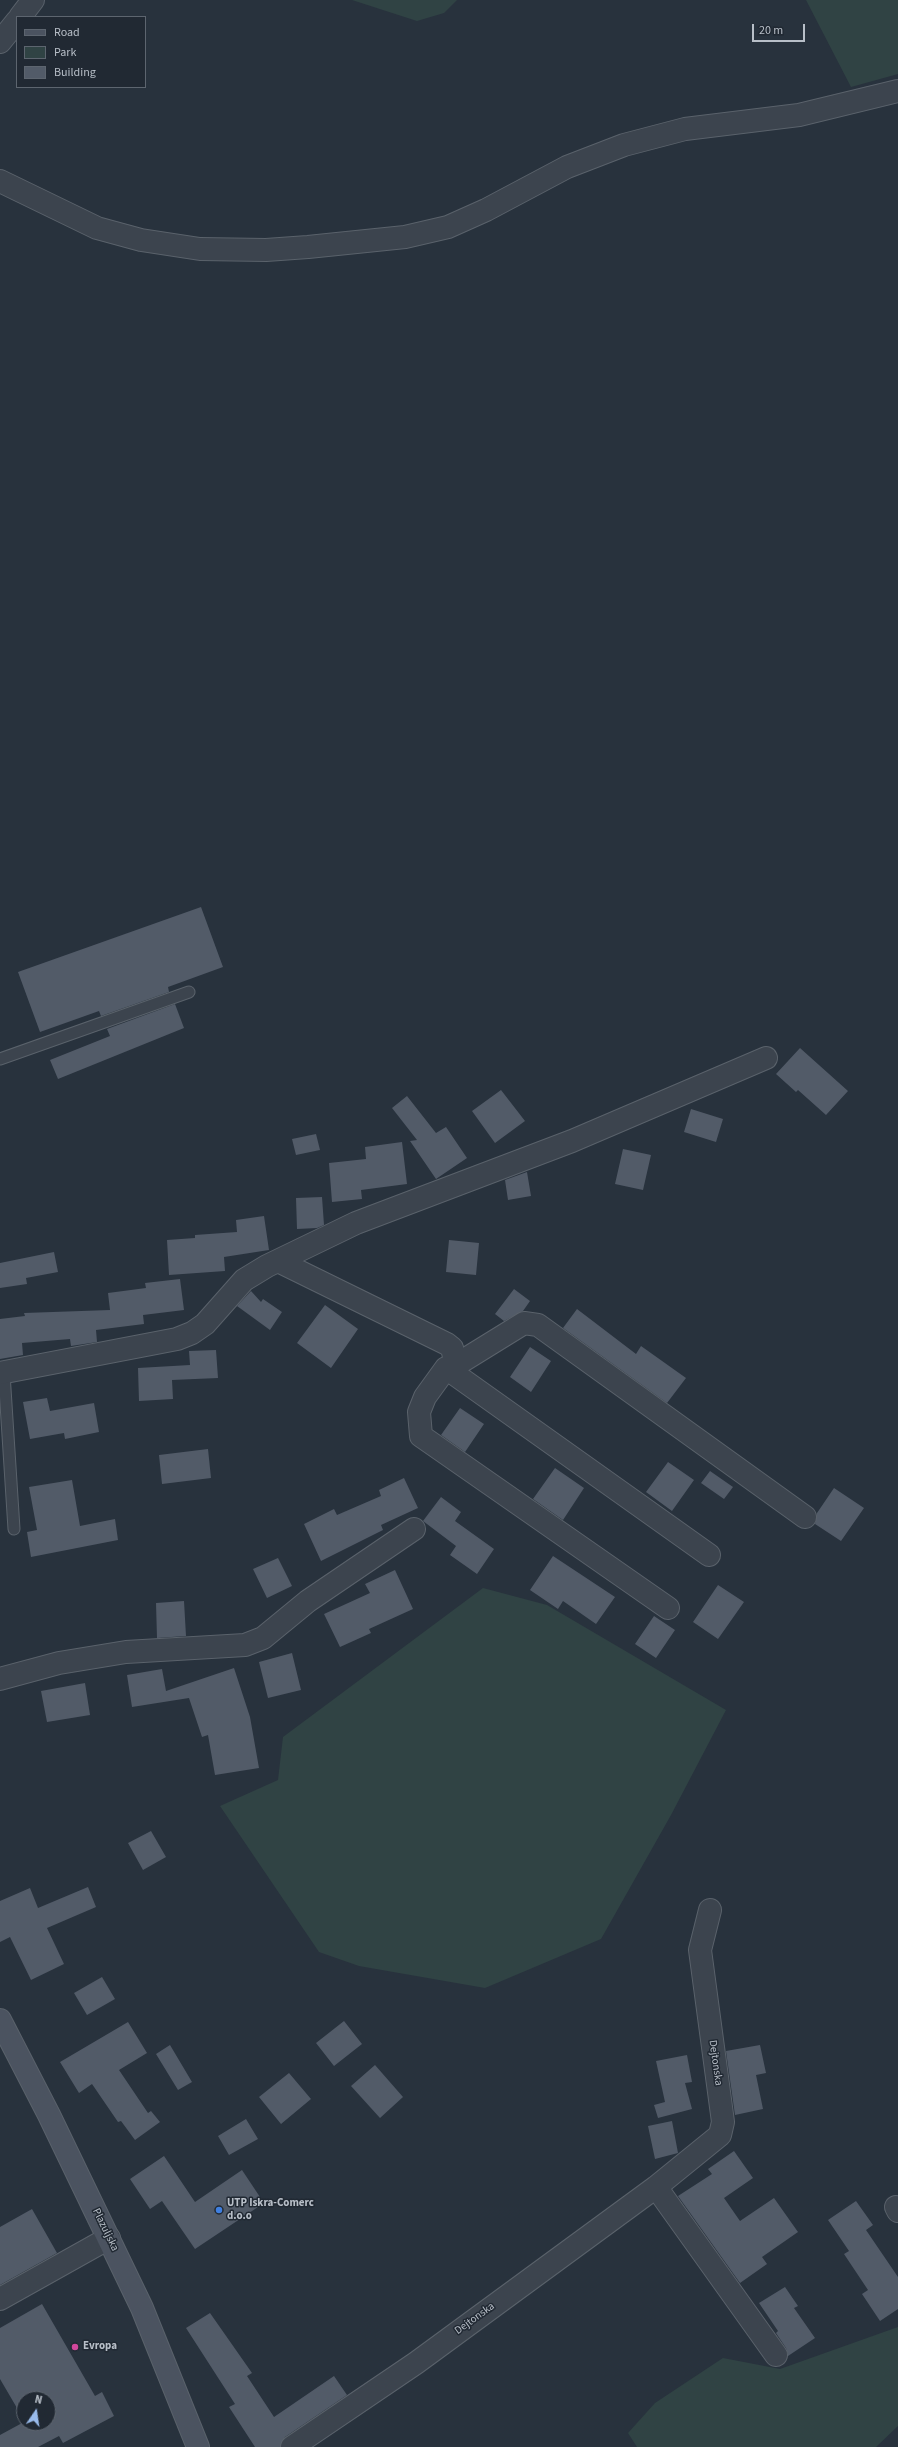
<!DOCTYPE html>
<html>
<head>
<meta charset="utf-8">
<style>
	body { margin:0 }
	#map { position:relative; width:898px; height:2447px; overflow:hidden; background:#28323d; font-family:"Source Sans 3",sans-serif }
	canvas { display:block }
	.legend { position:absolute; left:16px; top:16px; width:130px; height:72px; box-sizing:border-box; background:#212933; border:1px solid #5d656f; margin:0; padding:5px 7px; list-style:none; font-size:12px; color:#b8bfc8 }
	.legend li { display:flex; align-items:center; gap:8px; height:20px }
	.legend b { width:20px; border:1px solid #5d656f }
	.north { position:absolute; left:16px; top:2391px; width:40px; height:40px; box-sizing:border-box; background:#212933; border:1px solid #5d656f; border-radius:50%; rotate:13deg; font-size:11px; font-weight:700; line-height:16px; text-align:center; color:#b8bfc8 }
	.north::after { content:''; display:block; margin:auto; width:14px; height:18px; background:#99bbec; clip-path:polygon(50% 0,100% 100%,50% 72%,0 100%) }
	.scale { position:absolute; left:752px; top:24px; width:53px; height:18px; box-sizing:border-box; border:2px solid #b8bfc8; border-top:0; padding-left:5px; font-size:12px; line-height:14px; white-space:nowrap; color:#b8bfc8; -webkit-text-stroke:3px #212933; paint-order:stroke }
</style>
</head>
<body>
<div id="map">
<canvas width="898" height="2447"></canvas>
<ul class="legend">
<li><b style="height:5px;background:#4b5360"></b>Road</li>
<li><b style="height:11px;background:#304344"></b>Park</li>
<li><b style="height:11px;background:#525b68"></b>Building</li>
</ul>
<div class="north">N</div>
<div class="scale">20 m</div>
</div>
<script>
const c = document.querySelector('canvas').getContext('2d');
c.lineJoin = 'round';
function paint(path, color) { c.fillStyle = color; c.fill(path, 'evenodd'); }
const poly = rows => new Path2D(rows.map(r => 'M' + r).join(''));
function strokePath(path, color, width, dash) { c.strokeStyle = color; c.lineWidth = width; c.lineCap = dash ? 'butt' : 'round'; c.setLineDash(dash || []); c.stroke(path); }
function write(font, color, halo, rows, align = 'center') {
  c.font = font + ' "Source Sans 3",sans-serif'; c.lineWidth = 3; c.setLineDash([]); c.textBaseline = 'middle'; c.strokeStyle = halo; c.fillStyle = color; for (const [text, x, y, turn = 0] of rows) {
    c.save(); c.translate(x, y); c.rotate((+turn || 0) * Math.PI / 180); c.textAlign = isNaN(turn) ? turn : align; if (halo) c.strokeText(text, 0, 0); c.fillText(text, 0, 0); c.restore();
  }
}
paint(poly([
	[352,0,457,0,444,13,417,21],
	[806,0,898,0,898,74,851,87],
	[483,1588,547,1605,726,1710,671,1815,601,1939,485,1988,359,1966,319,1952,220,1806,278,1780,283,1737],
	[898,2327,898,2426,876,2447,637,2447,628,2433,655,2403,723,2358,780,2369]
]), '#304344');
paint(poly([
	[201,907,223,967,168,987,169,992,101,1016,99,1011,40,1032,18,972],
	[175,1004,184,1028,58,1079,50,1060,110,1036,107,1029],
	[800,1048,848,1091,826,1115,798,1090,796,1092,776,1074],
	[501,1090,525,1121,495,1143,472,1111],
	[407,1096,436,1133,446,1127,467,1158,436,1179,410,1141,417,1140,392,1108],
	[691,1109,723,1119,716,1142,684,1132],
	[316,1134,320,1150,296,1155,292,1139],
	[402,1142,407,1184,361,1190,362,1199,332,1202,329,1163,366,1159,365,1147],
	[623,1149,651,1155,643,1190,615,1184],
	[527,1172,531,1196,508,1200,505,1180],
	[322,1197,324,1225,317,1228,297,1229,296,1198],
	[264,1216,269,1250,224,1257,225,1271,169,1275,167,1240,195,1238,195,1235,237,1232,236,1220],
	[449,1240,479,1243,476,1275,446,1272],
	[54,1252,58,1272,26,1278,27,1284,0,1288,0,1263],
	[180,1279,184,1310,143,1315,144,1324,96,1330,97,1342,71,1346,70,1339,22,1343,23,1355,0,1359,0,1319,25,1316,24,1313,110,1310,108,1293,146,1288,145,1283],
	[514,1289,530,1301,523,1311,504,1321,495,1314],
	[251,1291,261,1302,263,1299,282,1312,270,1330,237,1306],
	[325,1305,358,1329,331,1368,297,1343],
	[577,1309,636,1354,641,1346,686,1378,667,1403,563,1328],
	[530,1347,551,1361,531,1392,510,1377],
	[216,1350,218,1378,172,1380,173,1399,139,1401,138,1368,190,1365,189,1351],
	[47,1398,50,1411,94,1403,99,1432,65,1439,64,1433,30,1439,23,1402],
	[460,1408,484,1424,465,1452,441,1435],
	[208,1449,211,1478,162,1484,159,1455],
	[668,1462,694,1480,672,1511,646,1492],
	[555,1468,584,1488,563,1520,533,1499],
	[710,1471,733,1487,724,1499,701,1483],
	[404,1478,418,1508,381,1525,383,1530,321,1561,304,1524,334,1509,337,1515,381,1496,379,1490],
	[72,1480,80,1526,115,1519,118,1540,31,1557,27,1532,37,1530,29,1487],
	[834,1488,864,1508,841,1541,815,1524,817,1513],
	[441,1497,461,1512,455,1521,494,1549,477,1574,450,1555,456,1546,423,1521],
	[553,1556,615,1597,596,1624,563,1601,558,1609,530,1590],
	[278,1558,292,1586,267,1598,253,1569],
	[395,1570,413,1609,369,1629,371,1633,340,1647,324,1614,370,1593,365,1584],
	[718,1585,744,1602,718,1639,693,1622],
	[184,1601,186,1636,157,1638,156,1603],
	[654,1616,675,1630,656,1658,635,1644],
	[292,1653,301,1690,268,1698,259,1662],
	[234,1668,250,1717,259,1768,215,1775,208,1735,202,1737,189,1698,132,1707,127,1675,162,1669,166,1691],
	[85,1683,90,1715,47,1722,41,1691],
	[151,1831,166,1857,143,1870,128,1843],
	[88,1887,96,1907,47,1928,64,1964,31,1980,10,1937,0,1942,0,1901,30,1888,38,1908],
	[102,1977,115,1999,87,2015,74,1993],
	[344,2021,362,2044,334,2066,316,2043],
	[128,2022,147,2053,119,2070,148,2113,151,2111,160,2122,135,2140,121,2121,118,2122,92,2084,79,2093,60,2062],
	[170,2045,192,2082,178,2090,156,2054],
	[760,2045,766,2073,756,2075,763,2109,735,2115,726,2051],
	[687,2055,692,2082,685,2083,692,2109,658,2118,654,2105,665,2102,656,2061],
	[375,2065,403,2097,380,2118,351,2086],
	[289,2073,311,2099,281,2124,259,2097],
	[246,2119,258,2139,229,2155,218,2136],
	[672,2121,678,2153,655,2159,648,2126],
	[734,2151,753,2178,724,2198,740,2221,774,2198,798,2232,762,2257,767,2264,740,2283,678,2196,712,2174,708,2169],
	[164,2156,195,2202,242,2170,264,2203,195,2249,162,2201,150,2209,130,2179],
	[856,2201,873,2225,866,2230,898,2277,898,2309,880,2321,862,2294,868,2290,844,2254,849,2251,828,2220],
	[32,2209,57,2253,0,2285,0,2227],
	[785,2287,798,2306,794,2308,815,2338,788,2356,786,2348,776,2333,778,2331,759,2303],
	[42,2304,95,2396,102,2392,114,2416,63,2443,59,2436,38,2447,0,2447,0,2435,24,2422,48,2423,48,2399,24,2399,24,2420,0,2379,0,2328],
	[210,2313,252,2373,247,2376,274,2417,334,2376,347,2395,285,2437,280,2447,255,2447,229,2407,235,2404,186,2328]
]), '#525b68');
const lane = poly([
	[0,1059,189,992],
	[4,1373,14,1529]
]);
const street = poly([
	[20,17,33,0],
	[0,42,17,21],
	[0,181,97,228,141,240,200,249,266,250,308,247,405,237,448,227,486,210,567,167,624,145,685,129,799,115,898,91],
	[278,1261,447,1344,452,1348,456,1365,446,1368,425,1397,419,1412,421,1436,668,1608],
	[456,1365,524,1323,538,1325,805,1517],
	[446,1368,709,1555],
	[0,1373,177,1339,192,1333,205,1324,244,1280,267,1266,356,1223,572,1141,766,1058],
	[0,1679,59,1663,126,1652,245,1645,263,1638,308,1601,414,1529],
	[656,2187,776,2355],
	[896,2207,898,2211],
	[0,2299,109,2238],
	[292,2447,416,2363,656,2187,720,2135,723,2122,700,1950,710,1910]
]);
const secondary = poly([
	[0,2020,49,2115,142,2308,198,2447]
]);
strokePath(lane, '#5a626b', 13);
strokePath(street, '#5a626b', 24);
strokePath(secondary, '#5a626b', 24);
strokePath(lane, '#3c444e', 11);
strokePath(street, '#3c444e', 22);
strokePath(secondary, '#4b5360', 22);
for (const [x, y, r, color] of [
	[219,2210,4,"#3f7fe0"],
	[75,2347,4,"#d1479c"]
]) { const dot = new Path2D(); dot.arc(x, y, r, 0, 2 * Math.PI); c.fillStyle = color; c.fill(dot); strokePath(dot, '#212933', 1.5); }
write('11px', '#b8bfc8', '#212933', [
	["Dejtonska",715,2063,82],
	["Plazuljska",105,2230,64],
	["Dejtonska",475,2319,-36]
]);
write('bold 11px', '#b8bfc8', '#212933', [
	["UTP Iskra-Comerc",227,2204],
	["d.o.o",227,2217],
	["Evropa",83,2347]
], 'left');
</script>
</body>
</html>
